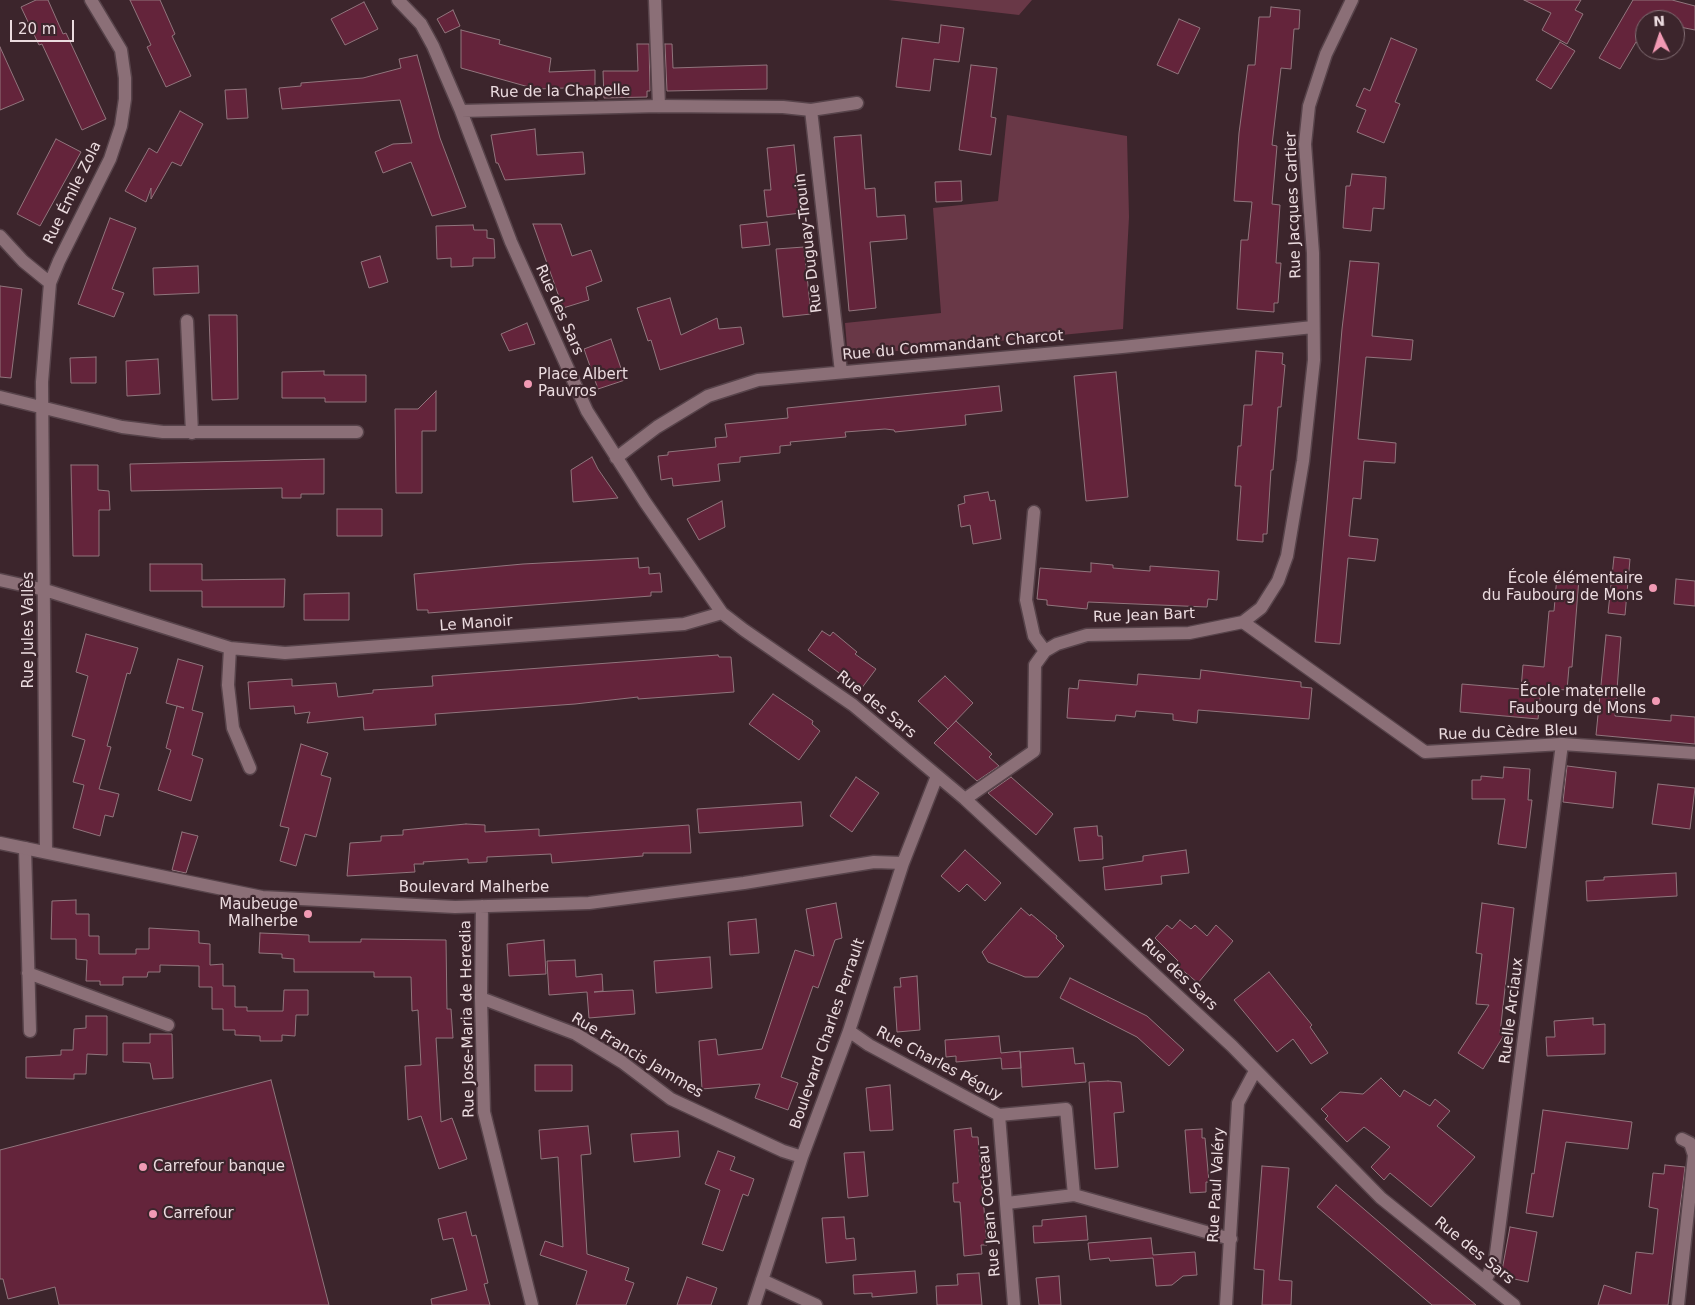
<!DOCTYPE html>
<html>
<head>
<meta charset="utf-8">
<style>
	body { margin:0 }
	#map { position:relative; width:1695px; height:1305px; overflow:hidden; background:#3c252c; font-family:"DejaVu Sans",sans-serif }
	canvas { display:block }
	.north { position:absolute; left:1635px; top:10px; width:50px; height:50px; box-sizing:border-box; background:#3c252c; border:1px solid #826e74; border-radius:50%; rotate:356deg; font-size:14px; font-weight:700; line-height:20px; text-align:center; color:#ebdbdf }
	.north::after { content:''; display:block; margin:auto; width:18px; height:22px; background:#f19ab4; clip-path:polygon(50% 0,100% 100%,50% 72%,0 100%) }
	.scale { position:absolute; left:10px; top:20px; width:64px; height:22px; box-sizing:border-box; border:2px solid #ebdbdf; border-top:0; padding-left:6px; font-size:15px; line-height:18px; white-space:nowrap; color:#ebdbdf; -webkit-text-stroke:4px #3c252c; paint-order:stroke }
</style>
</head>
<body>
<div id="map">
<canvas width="1695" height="1305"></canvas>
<div class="north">N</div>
<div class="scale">20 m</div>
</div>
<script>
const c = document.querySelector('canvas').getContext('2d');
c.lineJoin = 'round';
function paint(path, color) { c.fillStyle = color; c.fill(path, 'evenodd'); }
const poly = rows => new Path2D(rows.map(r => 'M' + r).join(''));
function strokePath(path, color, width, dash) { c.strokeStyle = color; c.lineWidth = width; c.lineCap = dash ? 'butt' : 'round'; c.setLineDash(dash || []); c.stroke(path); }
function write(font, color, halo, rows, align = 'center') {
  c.font = font + ' "DejaVu Sans",sans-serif'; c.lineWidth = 4.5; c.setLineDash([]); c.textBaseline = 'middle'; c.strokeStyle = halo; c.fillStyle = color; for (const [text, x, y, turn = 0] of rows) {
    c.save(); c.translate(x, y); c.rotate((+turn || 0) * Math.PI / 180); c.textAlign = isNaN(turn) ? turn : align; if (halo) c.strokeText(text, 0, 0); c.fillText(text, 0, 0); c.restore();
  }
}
paint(poly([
	[888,0,1032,0,1019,15],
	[1007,115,1127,136,1129,217,1123,329,866,354,851,352,847,347,845,323,941,313,933,208,998,201]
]), '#693847');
const building = poly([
	[36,0,48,0,63,34,66,33,106,119,82,130,42,44,39,45,21,7,36,0],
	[130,0,160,0,175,34,172,36,191,76,166,87,147,47,151,45,130,0],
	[1524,0,1581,0,1575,10,1583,14,1567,44,1542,30,1551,13,1524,0],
	[1633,0,1672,0,1695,6,1695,30,1675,26,1675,20,1645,18,1645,47,1636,42,1620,69,1599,58,1633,0],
	[364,2,378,29,345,45,331,19,364,2],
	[1271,7,1300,10,1299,29,1294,29,1291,69,1281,68,1272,145,1277,146,1272,204,1280,205,1276,263,1281,263,1278,303,1274,303,1274,312,1237,309,1241,240,1248,240,1252,202,1234,201,1239,133,1248,65,1255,65,1259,17,1270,17,1271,7],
	[453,10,460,26,445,33,437,19,453,10],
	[1179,19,1200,28,1178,74,1157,65,1179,19],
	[941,25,964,28,959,62,934,59,930,91,896,87,902,38,939,43,941,25],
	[461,30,500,40,499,44,551,58,549,72,595,70,595,87,536,89,461,68,461,30],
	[1391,38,1417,49,1395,102,1400,104,1384,143,1357,132,1366,110,1356,106,1364,88,1370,91,1391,38],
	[1560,42,1575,51,1551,89,1536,80,1560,42],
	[637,44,649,44,650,91,647,91,647,97,604,98,603,71,638,71,637,44],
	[665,44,672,44,673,68,767,65,767,89,667,91,665,44],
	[0,47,24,100,0,110,0,47],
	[417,55,440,138,466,207,432,216,411,162,383,173,375,152,393,144,412,143,400,100,282,109,279,88,301,86,301,83,363,78,401,68,399,59,417,55],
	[971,65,997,68,991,117,996,118,991,155,959,150,971,65],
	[246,89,248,118,227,119,225,90,246,89],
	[180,111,203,124,181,166,172,162,151,199,151,188,146,202,125,191,149,148,157,153,180,111],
	[535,129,537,155,583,152,585,174,505,180,498,163,496,163,491,135,535,129],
	[861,135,865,189,875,188,877,217,905,215,907,239,870,242,876,308,849,311,834,137,861,135],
	[56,139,81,152,40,226,17,214,56,139],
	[794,145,801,213,767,217,764,190,771,190,767,148,794,145],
	[1352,174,1386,177,1384,209,1373,208,1371,231,1343,228,1346,186,1350,186,1352,174],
	[961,181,962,201,936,202,935,182,961,181],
	[110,218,136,228,112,289,124,293,114,317,78,304,110,218],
	[767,222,770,245,742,248,740,225,767,222],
	[533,224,561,224,572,256,591,250,602,281,586,287,589,300,563,308,533,224],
	[473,225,474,230,487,230,487,238,494,239,495,258,473,258,473,266,451,267,451,258,437,259,436,226,473,225],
	[804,247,811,314,783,317,776,249,804,247],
	[380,256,388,282,369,288,361,262,380,256],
	[1350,261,1379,263,1372,336,1413,340,1411,360,1366,357,1358,439,1396,443,1395,463,1364,461,1361,499,1353,498,1349,536,1378,539,1375,561,1348,558,1340,644,1315,642,1342,329,1350,261],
	[198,266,199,293,154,295,153,268,198,266],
	[0,286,22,289,11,378,0,377,0,286],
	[670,298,681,335,717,318,719,329,741,327,744,344,660,370,651,340,648,341,637,308,670,298],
	[209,315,237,315,238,399,212,400,209,315],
	[527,323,535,344,509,351,501,334,527,323],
	[611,339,625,380,598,389,584,349,611,339],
	[1256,351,1283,353,1282,364,1285,365,1281,407,1278,407,1273,470,1271,470,1267,534,1263,534,1263,542,1237,540,1241,486,1235,486,1238,446,1241,446,1244,405,1252,405,1256,351],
	[96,357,96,383,71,383,70,358,96,357],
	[158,359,160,394,127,396,126,361,158,359],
	[324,371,324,375,366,375,366,402,325,402,325,398,282,398,282,372,324,371],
	[1116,372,1128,497,1086,501,1074,376,1116,372],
	[999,386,1002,411,965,415,966,425,895,432,894,430,885,429,845,432,846,437,790,442,791,445,780,446,780,453,740,457,740,462,718,464,720,481,673,486,672,478,661,480,658,456,668,455,668,452,716,447,715,438,727,437,725,424,788,418,787,408,999,386],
	[436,391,436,431,422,431,422,493,396,493,395,409,418,409,436,391],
	[592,457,598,469,618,498,573,502,571,470,592,457],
	[324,459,324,494,301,494,301,498,282,498,282,488,131,491,130,464,324,459],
	[71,465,98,465,98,490,109,491,110,510,99,510,99,556,73,556,71,465],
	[988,492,990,501,995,500,1001,539,973,544,970,525,961,527,958,505,965,503,964,496,988,492],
	[722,501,725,527,699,540,687,519,722,501],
	[337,509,382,509,382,536,337,536,337,509],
	[1614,557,1630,559,1625,615,1608,613,1614,557],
	[638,558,639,568,649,567,649,574,660,573,662,592,651,592,651,596,611,599,428,613,428,610,417,610,414,574,523,564,638,558],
	[1091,563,1113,565,1113,568,1150,571,1150,566,1219,571,1217,600,1208,599,1207,607,1088,602,1087,609,1047,605,1047,600,1037,599,1040,568,1091,572,1091,563],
	[150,564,202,564,202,580,285,579,284,607,202,607,202,591,150,591,150,564],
	[1557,576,1579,578,1572,667,1569,667,1567,690,1541,688,1538,719,1460,712,1462,684,1521,689,1523,665,1544,667,1549,611,1554,611,1557,576],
	[1676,579,1695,581,1695,606,1674,604,1676,579],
	[349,593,349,620,304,620,304,594,349,593],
	[822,631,830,636,833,632,857,652,855,654,876,669,861,689,808,650,822,631],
	[86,634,138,648,130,674,127,673,107,746,111,747,99,789,119,794,113,817,105,815,100,836,73,828,84,785,73,782,85,740,72,736,88,676,76,672,86,634],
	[1606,635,1621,637,1615,716,1671,721,1671,715,1695,717,1695,744,1596,735,1606,635],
	[718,655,719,657,731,657,734,692,638,699,638,697,575,704,435,714,436,725,364,730,363,717,307,723,310,712,295,714,294,706,250,709,248,682,292,679,292,686,336,683,338,697,373,693,373,690,433,686,432,676,718,655],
	[178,659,203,666,192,710,203,713,192,755,203,759,191,801,158,790,171,750,166,748,177,706,184,708,166,703,178,659],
	[1201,670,1301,682,1301,687,1312,688,1309,719,1198,710,1197,723,1173,720,1173,714,1136,711,1135,717,1116,715,1115,721,1067,718,1069,688,1078,689,1079,680,1137,685,1138,674,1200,679,1201,670],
	[945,676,973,703,948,729,918,701,945,676],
	[773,694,813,721,812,724,820,731,799,760,749,724,773,694],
	[956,721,992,754,989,757,999,766,977,781,934,743,956,721],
	[301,744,328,753,321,775,331,778,316,837,305,834,296,866,280,861,289,828,280,826,301,744],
	[1567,766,1616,772,1613,808,1563,802,1567,766],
	[1504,767,1530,769,1528,800,1532,800,1526,848,1498,844,1505,799,1472,799,1472,780,1481,780,1481,776,1503,778,1504,767],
	[856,777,879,793,852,832,830,816,856,777],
	[1011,777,1053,814,1036,835,988,793,1011,777],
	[1658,784,1695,788,1690,829,1652,824,1658,784],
	[801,802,803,826,699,833,697,809,801,802],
	[466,824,485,825,485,832,539,829,539,836,689,825,691,853,643,853,643,856,552,863,551,854,509,856,487,857,487,862,468,863,468,859,423,862,424,864,414,864,415,872,347,876,350,843,381,841,381,836,403,835,403,830,466,824],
	[1097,826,1098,836,1102,836,1103,859,1079,861,1074,828,1097,826],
	[182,832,198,836,186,873,172,870,182,832],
	[965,850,1001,883,985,901,967,884,959,892,941,876,965,850],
	[1186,850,1189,873,1161,876,1162,884,1105,890,1103,867,1143,861,1143,856,1186,850],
	[1676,873,1677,896,1587,901,1586,881,1604,880,1604,877,1676,873],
	[76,900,76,914,89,914,89,936,99,936,99,954,136,954,136,949,149,949,149,928,199,931,199,943,210,944,210,965,223,964,223,986,235,986,235,1007,247,1007,247,1011,283,1011,284,990,308,990,308,1015,296,1015,295,1036,282,1035,282,1041,260,1041,260,1036,235,1035,235,1030,223,1030,223,1009,212,1009,212,987,199,987,199,966,160,965,160,972,148,972,147,977,123,977,123,985,100,985,100,981,86,981,87,960,76,959,76,939,51,939,52,901,76,900],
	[836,903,842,938,835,940,818,988,813,986,781,1077,798,1083,788,1110,755,1098,760,1084,702,1089,699,1041,716,1039,718,1055,762,1049,795,950,814,956,806,909,836,903],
	[1482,903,1514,908,1500,1033,1504,1035,1483,1069,1458,1053,1489,1005,1476,1004,1482,954,1476,953,1482,903],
	[1021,908,1030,916,1031,914,1057,936,1056,938,1064,946,1038,977,1025,977,988,962,982,952,1021,908],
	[756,919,759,953,730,955,728,922,756,919],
	[1180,920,1191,929,1195,925,1207,936,1216,925,1233,941,1198,983,1175,964,1178,961,1155,938,1167,925,1172,929,1180,920],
	[260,933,309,935,309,942,361,942,361,939,446,940,447,1009,451,1009,453,1038,436,1038,441,1122,452,1118,467,1159,439,1169,421,1116,408,1120,405,1066,421,1065,418,1010,412,1011,411,977,374,977,374,972,294,972,294,959,282,958,282,954,259,953,260,933],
	[544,940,546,974,509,976,507,944,544,940],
	[710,957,712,988,656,993,654,961,710,957],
	[575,960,576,977,602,974,603,991,594,992,633,990,635,1014,589,1018,587,992,549,995,547,961,575,960],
	[1269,972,1312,1025,1310,1027,1328,1053,1311,1064,1293,1039,1277,1052,1234,1000,1269,972],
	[917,976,920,1030,897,1032,894,987,901,987,900,978,917,976],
	[1070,978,1147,1016,1184,1050,1169,1066,1137,1037,1060,998,1070,978],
	[86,1016,107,1016,107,1055,87,1054,86,1074,74,1074,74,1079,26,1078,26,1057,61,1055,61,1050,73,1050,74,1029,86,1028,86,1016],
	[1593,1018,1593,1025,1605,1024,1605,1054,1547,1056,1546,1037,1555,1037,1554,1021,1593,1018],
	[150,1034,172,1034,173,1078,153,1079,150,1063,123,1062,123,1043,150,1043,150,1034],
	[999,1036,1001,1053,1020,1051,1021,1068,1002,1069,1001,1058,956,1062,956,1056,946,1057,945,1040,999,1036],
	[1073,1048,1075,1064,1084,1063,1086,1082,1022,1087,1020,1052,1073,1048],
	[535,1065,572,1065,572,1091,535,1091,535,1065],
	[1381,1078,1400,1097,1404,1090,1430,1106,1435,1099,1450,1111,1437,1126,1475,1157,1431,1207,1390,1173,1384,1180,1371,1167,1390,1147,1364,1127,1347,1142,1325,1119,1328,1116,1321,1109,1340,1092,1363,1094,1381,1078],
	[271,1080,329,1305,59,1305,55,1287,8,1299,3,1279,0,1279,0,1150,271,1080],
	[1108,1081,1121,1082,1124,1112,1114,1113,1118,1167,1095,1169,1089,1082,1108,1081],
	[890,1085,893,1130,870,1131,866,1088,890,1085],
	[1543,1110,1632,1122,1628,1149,1566,1142,1553,1217,1526,1213,1532,1173,1534,1174,1543,1110],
	[588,1126,591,1154,581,1155,587,1254,629,1268,625,1280,634,1283,626,1305,576,1305,587,1271,540,1255,545,1241,563,1247,558,1157,541,1159,539,1130,588,1126],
	[971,1128,972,1137,978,1137,987,1245,981,1245,982,1254,964,1256,960,1202,954,1202,953,1192,953,1183,958,1183,954,1130,971,1128],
	[1202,1129,1202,1138,1205,1138,1209,1182,1206,1182,1206,1192,1190,1193,1185,1130,1202,1129],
	[678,1131,680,1157,634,1162,631,1134,678,1131],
	[718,1151,735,1157,730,1170,754,1179,748,1196,743,1194,723,1251,702,1244,720,1190,705,1184,718,1151],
	[864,1152,868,1196,848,1198,844,1153,864,1152],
	[1665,1165,1685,1167,1668,1305,1598,1305,1604,1285,1631,1294,1636,1252,1653,1254,1658,1209,1649,1207,1653,1173,1664,1174,1665,1165],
	[1262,1166,1289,1168,1279,1280,1292,1281,1291,1305,1262,1305,1264,1270,1254,1269,1262,1166],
	[1336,1185,1430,1266,1476,1305,1432,1305,1317,1207,1336,1185],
	[466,1212,472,1236,476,1235,488,1283,484,1284,490,1305,432,1305,431,1299,467,1290,453,1238,443,1240,438,1219,466,1212],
	[1086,1216,1088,1240,1034,1243,1033,1226,1042,1226,1042,1220,1086,1216],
	[844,1217,846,1239,854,1238,856,1260,826,1263,822,1218,844,1217],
	[1510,1227,1537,1232,1528,1282,1501,1276,1510,1227],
	[1151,1238,1153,1255,1195,1252,1197,1275,1183,1276,1172,1285,1156,1286,1153,1258,1110,1261,1109,1258,1090,1260,1088,1243,1151,1238],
	[915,1271,917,1293,872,1297,872,1293,854,1294,853,1275,915,1271],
	[979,1273,982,1305,937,1305,936,1286,958,1285,957,1274,979,1273],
	[1059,1276,1061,1305,1039,1305,1036,1278,1059,1276],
	[687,1277,717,1288,711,1305,677,1305,687,1277]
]);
paint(building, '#64243b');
strokePath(building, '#91757d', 1);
const service = poly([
	[655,0,659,106],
	[811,110,857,103],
	[187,321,192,433],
	[25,848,30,1031],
	[28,973,168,1025],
	[1485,1281,1495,1261,1562,744],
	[1678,1305,1694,1155,1690,1143,1682,1139]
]);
const minor = poly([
	[398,0,421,24,433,46,461,111,511,242,587,411,645,502,722,613,744,630,853,705,965,799,1232,1046,1381,1198,1514,1305],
	[461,111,659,106,783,107,811,110,841,372],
	[0,236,23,261,50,283],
	[0,397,122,427,163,432,357,432],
	[616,458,657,427,708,396,758,380,1122,347,1313,327],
	[1034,512,1026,600,1034,636,1045,651],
	[0,580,45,590,230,648,285,653,684,624,722,613],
	[1243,622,1425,752,1562,744,1695,753],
	[230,648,228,685,233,728,250,768],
	[965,799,1034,751,1035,665,1045,651,1057,644,1087,635,1189,633,1243,622,1261,608,1278,581,1287,556,1303,461,1314,360,1313,253,1305,144,1309,106,1326,54,1352,0],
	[0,843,262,897,455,907,589,903,744,883,874,862,903,863],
	[46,852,42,382,50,283,59,261,110,159,121,126,125,99,125,78,121,50,91,0],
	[482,906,481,998,484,1112,532,1305],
	[481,998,576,1034,622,1062,671,1099,783,1151,802,1157],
	[849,1031,869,1045,999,1115,1066,1109,1074,1195,1231,1239],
	[999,1115,1014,1305],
	[1007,1203,1074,1195],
	[762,1280,816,1305],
	[754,1305,802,1157,849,1031,903,863,937,776],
	[1226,1305,1238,1103,1255,1071]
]);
strokePath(service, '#57434a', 15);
strokePath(minor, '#57434a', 15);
strokePath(service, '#8b6f77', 12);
strokePath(minor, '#8b6f77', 12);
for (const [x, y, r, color] of [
	[528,384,5,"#f19ab4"],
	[1653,588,5,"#f19ab4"],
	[1656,701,5,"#f19ab4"],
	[308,914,5,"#f19ab4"],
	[143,1167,5,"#f19ab4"],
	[153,1214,5,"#f19ab4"]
]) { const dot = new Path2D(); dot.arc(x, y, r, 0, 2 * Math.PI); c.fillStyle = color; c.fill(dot); strokePath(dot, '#3c252c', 2); }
write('15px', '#ebdbdf', '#3c252c', [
	["Rue de la Chapelle",560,92,-1],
	["Rue Émile Zola",73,193,-64],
	["Rue Jacques Cartier",1294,205,-92],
	["Rue Duguay-Trouin",809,243,-97],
	["Rue des Sars",559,310,66],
	["Rue du Commandant Charcot",953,346,-5],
	["Rue Jean Bart",1144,616,-2],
	["Le Manoir",476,624,-4],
	["Rue Jules Vallès",29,630,-90],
	["Rue des Sars",876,705,39],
	["Rue du Cèdre Bleu",1508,733,-2],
	["Boulevard Malherbe",474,888],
	["Rue des Sars",1179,975,43],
	["Ruelle Arciaux",1512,1011,-83],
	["Rue Jose-Maria de Heredia",468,1019,-91],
	["Boulevard Charles Perrault",828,1034,-71],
	["Rue Francis Jammes",637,1056,31],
	["Rue Charles Péguy",939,1064,28],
	["Rue Paul Valéry",1217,1185,-87],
	["Rue Jean Cocteau",990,1211,-95],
	["Rue des Sars",1474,1251,39]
]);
write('15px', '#ebdbdf', '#3c252c', [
	["Place Albert",538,375],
	["Pauvros",538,392],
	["École élémentaire",1643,579,"right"],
	["du Faubourg de Mons",1643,596,"right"],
	["École maternelle",1646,692,"right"],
	["Faubourg de Mons",1646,709,"right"],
	["Maubeuge",298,905,"right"],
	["Malherbe",298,922,"right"],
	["Carrefour banque",153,1167],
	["Carrefour",163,1214]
], 'left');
</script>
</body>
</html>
